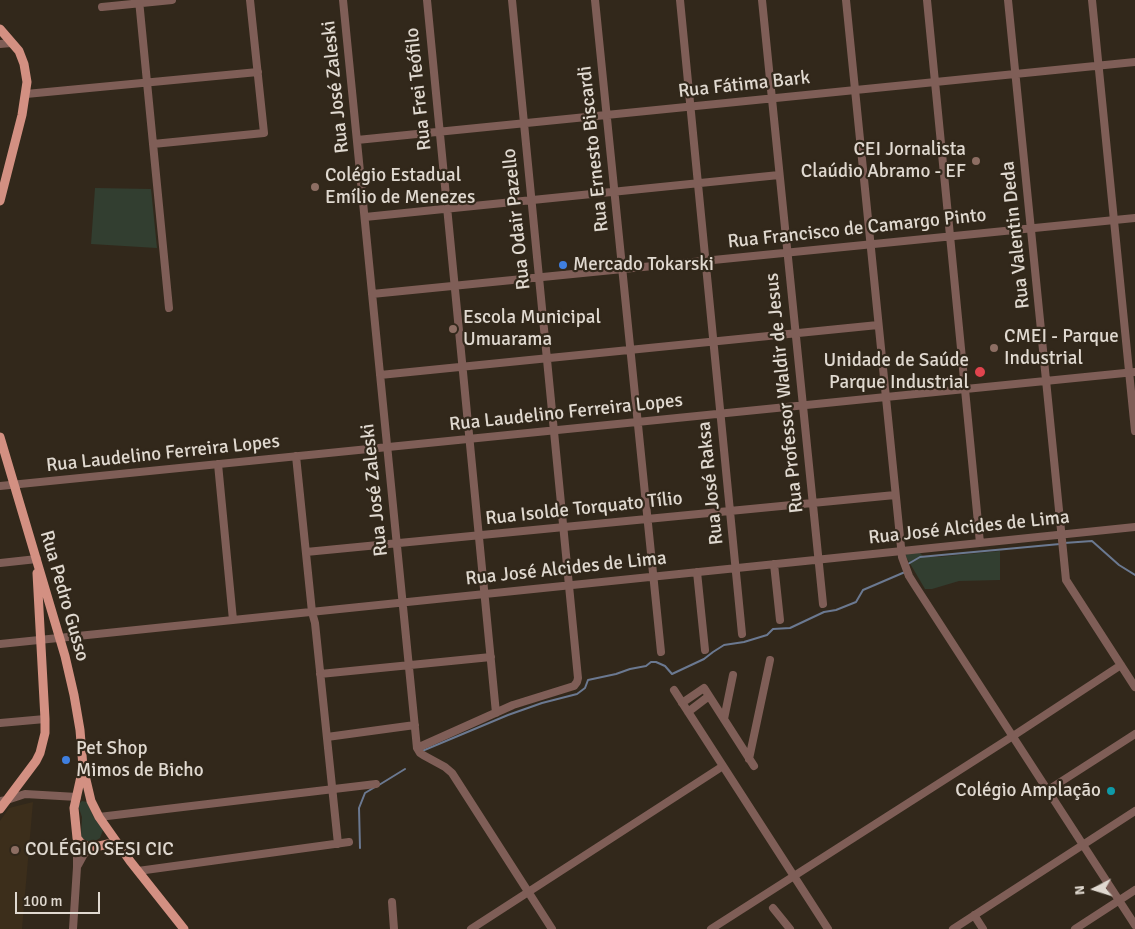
<!DOCTYPE html>
<html>
<head>
<meta charset="utf-8">
<style>
	body { margin:0 }
	#map { position:relative; width:1135px; height:929px; overflow:hidden; background:#32281b; font-family:Signika,sans-serif }
	canvas { display:block }
	.north { position:absolute; left:1070px; top:864px; width:50px; height:50px; -webkit-text-stroke:4px #32281b; paint-order:stroke; rotate:265deg; font-size:14px; font-weight:700; line-height:20px; text-align:center; color:#e0d9d0 }
	.north::after { content:''; display:block; margin:auto; width:18px; height:22px; background:#e0d9d0; clip-path:polygon(50% 0,100% 100%,50% 72%,0 100%) }
	.scale { position:absolute; left:15px; top:892px; width:85px; height:22px; box-sizing:border-box; border:2px solid #e0d9d0; border-top:0; padding-left:6px; font-size:15px; line-height:18px; white-space:nowrap; color:#e0d9d0; -webkit-text-stroke:4px #32281b; paint-order:stroke }
</style>
</head>
<body>
<div id="map">
<canvas width="1135" height="929"></canvas>
<div class="north">N</div>
<div class="scale">100 m</div>
</div>
<script>
const c = document.querySelector('canvas').getContext('2d');
c.lineJoin = 'round';
function paint(path, color) { c.fillStyle = color; c.fill(path, 'evenodd'); }
const poly = rows => new Path2D(rows.map(r => 'M' + r).join(''));
function strokePath(path, color, width, dash) { c.strokeStyle = color; c.lineWidth = width; c.lineCap = dash ? 'butt' : 'round'; c.setLineDash(dash || []); c.stroke(path); }
function write(font, color, halo, rows, align = 'center') {
  c.font = font + ' Signika,sans-serif'; c.lineWidth = 4.5; c.setLineDash([]); c.textBaseline = 'middle'; c.strokeStyle = halo; c.fillStyle = color; for (const [text, x, y, turn = 0] of rows) {
    c.save(); c.translate(x, y); c.rotate((+turn || 0) * Math.PI / 180); c.textAlign = isNaN(turn) ? turn : align; if (halo) c.strokeText(text, 0, 0); c.fillText(text, 0, 0); c.restore();
  }
}
paint(poly([
	[33,802,22,929,0,929,0,821,9,808]
]), '#3c2e1b');
paint(poly([
	[95,188,151,189,157,248,91,244],
	[917,550,924,557,938,557,1000,551,1000,580,959,581,932,589,925,589,905,555],
	[82,801,87,802,93,816,103,830,100,838,95,841,87,841,82,838,81,836,82,817,78,805]
]), '#323e30');
strokePath(poly([
	[1064,543,1092,541,1119,565,1135,575],
	[908,565,908,564,920,557,1060,544],
	[422,751,508,715,542,703,577,694,585,688,588,680,616,674,630,669,646,666,651,662,656,662,665,666,672,674,704,659,713,652,724,645,744,642,767,635,773,629,790,628,824,612,836,610,856,602,863,590,905,572],
	[379,785,405,769],
	[360,848,359,808,365,793,375,787]
]), '#6b7991', 2);
strokePath(poly([
	[139,0,169,308],
	[343,0,417,748,420,753,423,755,445,767,452,773,552,929],
	[427,0,496,713],
	[595,0,661,652],
	[680,0,742,634],
	[762,0,823,604],
	[846,0,902,557,909,576,914,584,1135,925],
	[927,0,980,543],
	[1008,0,1066,580,1135,687],
	[1092,0,1135,431],
	[102,7,172,0],
	[0,44,11,43],
	[26,94,258,72],
	[357,140,1135,62],
	[153,144,264,133,250,0],
	[365,217,779,175],
	[372,294,1135,218],
	[380,375,878,325],
	[296,456,312,612,315,623,338,844],
	[218,464,233,620],
	[0,486,1135,372],
	[306,552,895,495],
	[0,563,37,559],
	[774,564,780,620],
	[697,572,705,650],
	[0,644,1135,527],
	[320,674,491,657],
	[674,690,828,929],
	[682,703,704,688,754,766],
	[688,712,709,696],
	[724,719,733,675],
	[0,723,45,719],
	[327,737,415,725],
	[417,748,513,705,574,686,577,682,578,678,512,0],
	[749,759,770,660],
	[1048,790,1135,734],
	[0,801,7,800,25,794,77,797],
	[99,817,376,784],
	[78,865,84,854,93,847],
	[138,871,349,842],
	[392,902,394,929],
	[773,908,790,929],
	[974,915,983,929],
	[73,929,77,867,77,838],
	[471,929,723,766],
	[711,929,1013,736,1121,665],
	[953,929,1135,811],
	[1075,929,1135,890]
]), '#7f5e57', 8);
strokePath(poly([
	[0,29,19,51,24,64,27,82,22,115,0,201],
	[0,437,65,656,74,695,80,730,83,767,91,801,99,817,130,861,184,929],
	[82,772,74,808,77,838,81,843,88,847,95,847,108,844,113,846,120,852],
	[0,809,36,761,40,753,45,733,45,719,37,573]
]), '#d39082', 9);
for (const [x, y, r, color] of [
	[976,161,5,"#8d6e63"],
	[315,187,5,"#8d6e63"],
	[563,265,5,"#3f7fe0"],
	[453,329,5,"#8d6e63"],
	[994,348,5,"#8d6e63"],
	[980,372,6,"#e0444e"],
	[66,760,5,"#3f7fe0"],
	[1111,791,5,"#0f9aa8"],
	[15,850,5,"#8d6e63"]
]) { const dot = new Path2D(); dot.arc(x, y, r, 0, 2 * Math.PI); c.fillStyle = color; c.fill(dot); strokePath(dot, '#32281b', 2); }
write('19px', '#e0d9d0', '#32281b', [
	["Rua Fátima Bark",744,85,-6],
	["Rua José Zaleski",336,87,-96],
	["Rua Frei Teófilo",419,89,-96],
	["Rua Ernesto Biscardi",594,149,-96],
	["Rua Odair Pazello",517,219,-96],
	["Rua Francisco de Camargo Pinto",857,229,-6],
	["Rua Valentin Deda",1016,235,-96],
	["Rua Professor Waldir de Jesus",785,393,-96],
	["Rua Laudelino Ferreira Lopes",566,413,-6],
	["Rua Laudelino Ferreira Lopes",163,454,-6],
	["Rua José Raksa",711,483,-96],
	["Rua José Zaleski",375,490,-96],
	["Rua Isolde Torquato Tílio",584,509,-6],
	["Rua José Alcides de Lima",969,528,-6],
	["Rua José Alcides de Lima",566,569,-6],
	["Rua Pedro Gusso",64,596,74]
]);
write('19px', '#e0d9d0', '#32281b', [
	["CEI Jornalista",966,150,"right"],
	["Claúdio Abramo - EF",966,172,"right"],
	["Colégio Estadual",325,176],
	["Emílio de Menezes",325,198],
	["Mercado Tokarski",573,265],
	["Escola Municipal",463,318],
	["Umuarama",463,340],
	["CMEI - Parque",1004,337],
	["Industrial",1004,359],
	["Unidade de Saúde",969,361,"right"],
	["Parque Industrial",969,383,"right"],
	["Pet Shop",76,749],
	["Mimos de Bicho",76,771],
	["Colégio Amplação",1101,791,"right"],
	["COLÉGIO SESI CIC",25,850]
], 'left');
</script>
</body>
</html>
